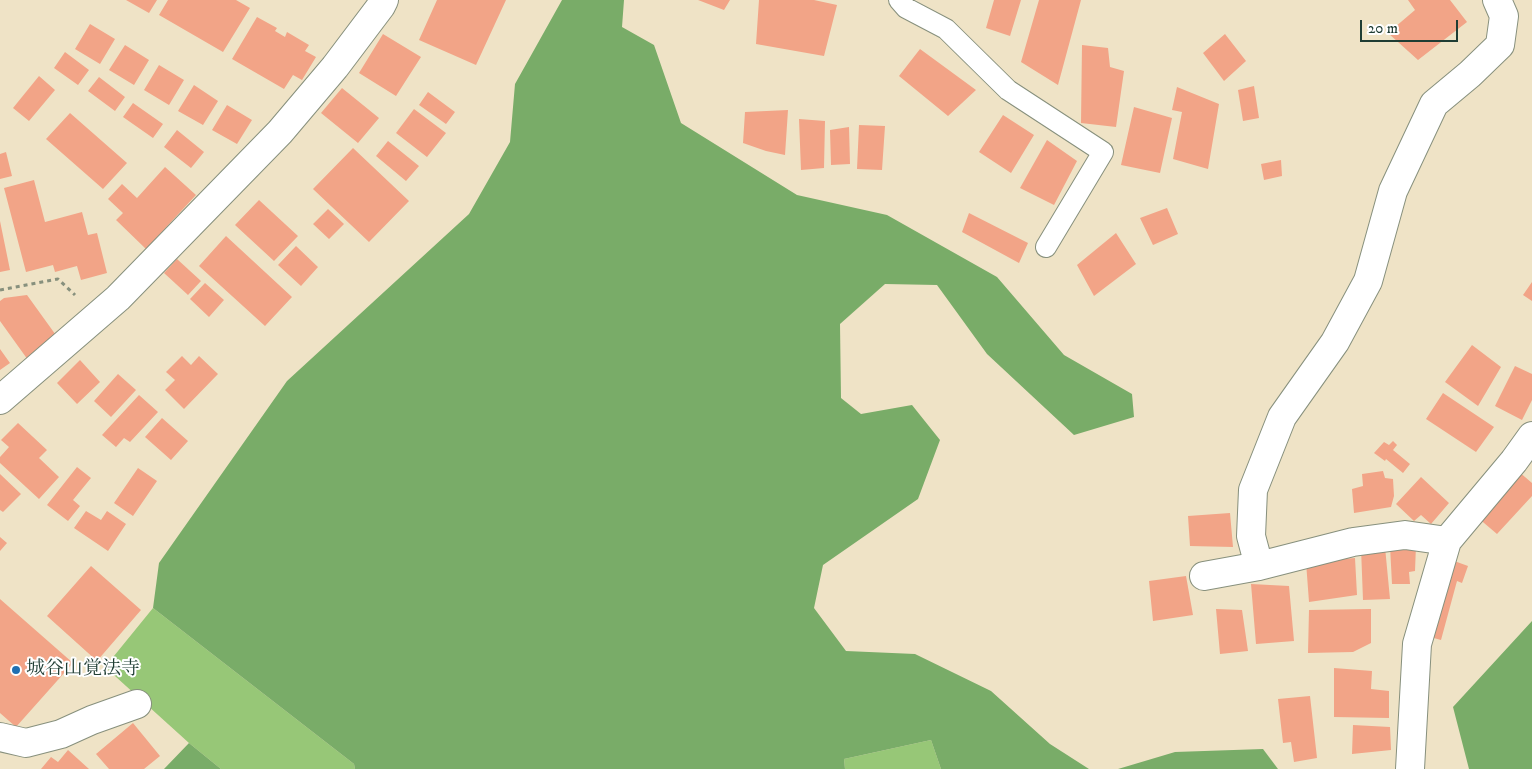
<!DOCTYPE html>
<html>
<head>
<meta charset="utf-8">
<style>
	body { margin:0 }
	#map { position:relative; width:1532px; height:769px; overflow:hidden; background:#efe3c6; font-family:"IM FELL DW Pica",serif }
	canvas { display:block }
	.scale { position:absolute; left:1360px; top:20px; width:98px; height:22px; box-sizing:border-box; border:2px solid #1f3d34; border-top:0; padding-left:6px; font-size:15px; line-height:18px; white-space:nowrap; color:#1f3d34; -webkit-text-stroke:4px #fff; paint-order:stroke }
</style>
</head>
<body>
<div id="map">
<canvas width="1532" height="769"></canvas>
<div class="scale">20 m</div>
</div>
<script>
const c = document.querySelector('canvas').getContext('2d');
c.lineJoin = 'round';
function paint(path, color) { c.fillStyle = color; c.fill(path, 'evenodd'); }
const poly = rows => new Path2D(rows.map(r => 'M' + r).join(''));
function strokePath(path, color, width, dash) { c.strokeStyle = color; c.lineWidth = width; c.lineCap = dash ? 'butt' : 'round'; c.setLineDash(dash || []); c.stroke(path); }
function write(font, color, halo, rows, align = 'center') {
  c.font = font + ' "IM FELL DW Pica","Noto Serif JP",serif'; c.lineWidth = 4; c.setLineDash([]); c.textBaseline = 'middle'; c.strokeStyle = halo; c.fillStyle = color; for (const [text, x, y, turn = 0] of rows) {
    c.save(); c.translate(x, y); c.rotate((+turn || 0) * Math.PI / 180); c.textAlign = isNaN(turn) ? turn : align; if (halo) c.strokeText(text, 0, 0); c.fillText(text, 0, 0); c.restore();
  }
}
paint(poly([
	[153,608,354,764,355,769,221,769,189,743,105,667],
	[931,740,941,769,845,769,844,759]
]), '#97c777');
paint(poly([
	[562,0,624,0,622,27,654,45,681,123,797,195,887,215,997,277,1064,355,1132,394,1134,417,1074,435,987,354,937,285,885,284,840,324,841,398,861,414,912,405,940,440,918,499,823,565,814,608,846,651,915,654,991,691,1050,744,1089,769,941,769,931,740,844,759,845,769,355,769,354,764,153,608,159,563,287,381,469,214,510,142,515,84],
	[1532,621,1532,769,1469,769,1453,707],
	[189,743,221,769,164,769],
	[1263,749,1278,769,1118,769,1175,752]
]), '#79ac68');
paint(poly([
	[126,0,157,0,149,13],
	[168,0,236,0,250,8,223,52,159,15],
	[437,0,506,0,476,65,419,40],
	[698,0,730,0,724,10],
	[759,0,814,0,837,5,824,56,756,44],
	[994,0,1021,0,1010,36,986,28],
	[1039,0,1081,0,1058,85,1021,62],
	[1408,0,1450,0,1467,22,1418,60,1388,33,1415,10],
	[257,17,277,28,275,31,285,37,287,32,309,45,305,51,316,57,302,80,293,75,284,89,232,59],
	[90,24,115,39,100,64,75,49],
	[383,34,421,57,396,96,359,73],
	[1225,34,1246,61,1224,81,1203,53],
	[125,45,149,60,134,85,109,70],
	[1082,45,1108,48,1110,67,1124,71,1116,127,1081,123],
	[920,49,976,90,948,116,899,76],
	[65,52,89,70,78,85,54,68],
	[159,65,184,80,169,105,144,90],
	[39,76,55,90,29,121,13,108],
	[99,77,125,97,115,111,88,91],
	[194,85,218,101,203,125,178,111],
	[1254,86,1259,118,1243,121,1238,90],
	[1177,87,1219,104,1208,169,1173,159,1182,112,1172,110],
	[342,88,379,118,358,143,321,113],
	[428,92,455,112,446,124,419,105],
	[133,103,163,124,153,138,123,117],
	[227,105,252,120,237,144,212,130],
	[1134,107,1172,118,1160,173,1121,165],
	[414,109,446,133,427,157,396,133],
	[788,110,785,155,766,151,743,143,745,112],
	[70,113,127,163,103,189,46,139],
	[1003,115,1034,135,1011,173,979,152],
	[799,119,825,121,824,168,801,170],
	[859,125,885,126,882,170,857,169],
	[849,127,850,164,831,165,830,130],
	[177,130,204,152,191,168,164,147],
	[1047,140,1077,161,1054,205,1020,188],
	[388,141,419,166,406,181,376,156],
	[353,148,409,201,369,242,313,189],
	[6,152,12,176,0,179,0,154],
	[1281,160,1282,176,1264,180,1261,164],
	[165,167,196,195,146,249,116,220,123,213,108,199,122,184,137,198],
	[34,180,45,222,82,212,88,235,97,233,107,273,81,280,77,266,55,272,53,265,26,272,4,188],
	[259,200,298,236,274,261,235,225],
	[1167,208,1178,234,1153,245,1140,218],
	[328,209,344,224,329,239,313,224],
	[969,213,1028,243,1019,263,962,232],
	[0,221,10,270,0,272],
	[1116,233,1136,264,1094,296,1077,265],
	[226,236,292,297,265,326,199,266],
	[296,246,318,267,301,286,278,265],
	[177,259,201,281,188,295,164,273],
	[1532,282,1532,301,1523,295],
	[205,283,224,300,209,317,190,299],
	[27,295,58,338,28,360,0,321,0,301,4,298],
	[1472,345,1501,367,1478,406,1445,382],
	[0,349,10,363,0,370],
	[182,356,191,365,199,356,218,374,184,409,165,390,175,380,166,372],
	[80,360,100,382,77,404,57,383],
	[1515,366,1532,374,1532,400,1522,420,1495,406],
	[118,374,136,390,111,417,94,401],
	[1443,393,1494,427,1476,452,1426,419],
	[139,395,158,412,130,442,124,438,116,447,102,435],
	[162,418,188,441,171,460,145,437],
	[18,423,47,450,39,458,59,477,39,499,0,463,0,457,9,447,1,440],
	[1393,441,1397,445,1393,450,1410,464,1403,473,1386,459,1385,461,1374,453,1384,442,1389,445],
	[77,467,91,478,73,500,80,506,68,521,47,505],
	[138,468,157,481,133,516,114,503],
	[1383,471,1385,478,1393,479,1394,496,1391,507,1354,513,1352,489,1363,486,1362,474],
	[1518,471,1532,483,1532,496,1497,534,1477,517],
	[0,474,21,494,3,512,0,510],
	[1421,477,1449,503,1431,524,1421,515,1414,521,1396,504],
	[86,511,101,520,107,511,126,524,108,551,74,528],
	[1230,513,1233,547,1190,546,1188,516],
	[0,537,7,543,0,551],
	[1416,545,1415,571,1409,572,1410,584,1392,584,1390,546],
	[1385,547,1390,599,1363,600,1361,548],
	[1355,558,1357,595,1309,602,1306,562],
	[1446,558,1468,566,1462,583,1457,581,1441,640,1423,635],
	[91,566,141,610,97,661,47,616],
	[1186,576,1193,615,1153,621,1149,581],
	[1251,584,1289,586,1294,641,1256,644],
	[0,599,73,663,16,727,0,713],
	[1216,609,1242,610,1248,651,1220,654],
	[1371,609,1371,643,1353,652,1308,653,1309,610],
	[1334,668,1372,671,1371,689,1389,691,1389,718,1334,717],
	[1310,696,1317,758,1294,762,1291,742,1283,743,1278,699],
	[133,723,160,756,144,769,109,769,96,754],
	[1353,725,1390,727,1391,750,1352,754],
	[68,750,89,769,41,769,51,757,58,762]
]), '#f2a487');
const service = poly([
	[899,0,906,8,946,29,1008,90,1103,152,1046,247]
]);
const minor = poly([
	[0,400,118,298,280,132,335,67,381,6,384,0],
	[1259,566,1251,536,1253,490,1282,417,1335,342,1368,281,1393,191,1434,104,1470,74,1500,45,1504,16,1497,0],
	[1204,576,1259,566,1353,542,1405,535,1447,541],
	[0,737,26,743,61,734,92,720,137,704],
	[1410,769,1417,644,1447,541,1514,461,1532,436]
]);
strokePath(service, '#87907d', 22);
strokePath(minor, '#87907d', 30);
strokePath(poly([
	[0,290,58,279,75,295]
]), '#87907d', 3, [4, 4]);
strokePath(service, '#fff', 20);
strokePath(minor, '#fff', 28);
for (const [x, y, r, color] of [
	[16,670,5,"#1f6fb2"]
]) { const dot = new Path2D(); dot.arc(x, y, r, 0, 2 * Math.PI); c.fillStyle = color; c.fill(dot); strokePath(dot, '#fff', 2); }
write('19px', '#1f3d34', '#fff', [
	["城谷山覚法寺",26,670]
], 'left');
</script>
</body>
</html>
